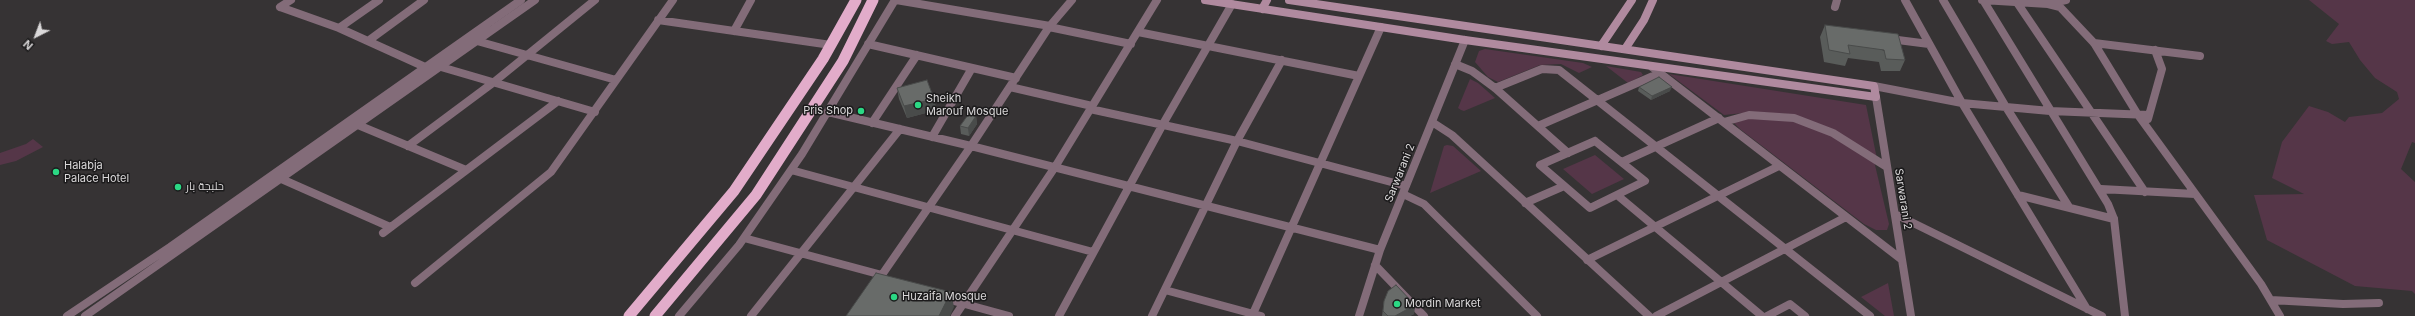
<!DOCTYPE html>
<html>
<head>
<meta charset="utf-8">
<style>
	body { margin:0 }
	#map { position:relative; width:2415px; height:316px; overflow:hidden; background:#363334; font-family:Inter,sans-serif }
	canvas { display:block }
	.north { position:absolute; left:16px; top:16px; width:40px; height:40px; -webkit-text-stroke:3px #1c1b1c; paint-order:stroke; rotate:222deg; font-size:11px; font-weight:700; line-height:16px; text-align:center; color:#dbd9da }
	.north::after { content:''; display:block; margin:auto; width:14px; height:18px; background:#dbd9da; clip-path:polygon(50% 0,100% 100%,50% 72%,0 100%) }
</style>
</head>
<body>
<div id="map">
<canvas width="2415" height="316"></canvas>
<div class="north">N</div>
</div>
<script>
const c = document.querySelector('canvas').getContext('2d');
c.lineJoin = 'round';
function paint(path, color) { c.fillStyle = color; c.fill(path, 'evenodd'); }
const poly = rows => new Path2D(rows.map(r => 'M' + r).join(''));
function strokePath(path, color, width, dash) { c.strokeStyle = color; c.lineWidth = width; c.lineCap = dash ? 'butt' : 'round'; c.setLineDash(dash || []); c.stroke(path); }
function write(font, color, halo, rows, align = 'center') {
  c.font = font + ' Inter,Cairo,sans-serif'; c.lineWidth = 3; c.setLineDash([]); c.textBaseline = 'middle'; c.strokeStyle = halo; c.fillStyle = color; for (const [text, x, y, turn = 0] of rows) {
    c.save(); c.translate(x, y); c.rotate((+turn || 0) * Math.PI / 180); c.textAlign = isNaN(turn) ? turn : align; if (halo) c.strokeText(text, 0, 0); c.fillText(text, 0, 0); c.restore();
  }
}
paint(poly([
	[2309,0,2415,0,2415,143,2412,142,2401,169,2415,182,2415,294,2412,291,2355,286,2267,240,2254,195,2304,194,2272,178,2282,142,2309,106,2328,112,2345,122,2349,117,2382,113,2399,99,2397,92,2375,78,2360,60,2349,42,2332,44,2326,41,2339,24],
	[1485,49,1583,63,1592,67,1579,73,1561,64,1540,65,1498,82,1488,77,1475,62,1479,51],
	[1606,66,1641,72,1643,75,1628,83],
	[1669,74,1866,105,1877,159,1788,114,1753,112,1724,115],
	[1470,79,1478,83,1495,98,1464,111,1461,110,1458,108],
	[1740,118,1782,119,1801,124,1825,132,1874,161,1889,224,1887,230,1876,230,1864,224,1740,129,1734,123],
	[33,139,43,147,16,161,0,165,0,153,26,144],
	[1447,145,1453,146,1481,171,1430,193,1444,146],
	[1595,155,1624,179,1592,194,1563,169],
	[1888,283,1894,316,1885,316,1861,297]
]), '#553648');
strokePath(poly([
	[896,0,1050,26],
	[1905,0,1962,103,2087,309],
	[1943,0,2006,107,2069,207],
	[1982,0,2048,4,2066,0],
	[1983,0,2108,204,2114,219,2125,316],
	[2044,0,2048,4,2060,7,2094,43,2138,115,2261,284,2280,316],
	[2018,4,2145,192],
	[280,7,339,28,425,67],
	[280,7,291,0],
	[1835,7,1837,0],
	[658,20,831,45],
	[1049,27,1131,44],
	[339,28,379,0],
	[734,31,751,0],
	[1138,32,1359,76],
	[1890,39,1929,44],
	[368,41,424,0],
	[477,41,616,80],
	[2094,43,2200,56],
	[868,44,1016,78],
	[1455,64,1472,71,1495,88,1568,153],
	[441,67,595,112],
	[1652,67,1901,259],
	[1874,86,1962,103,2050,111,2149,115],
	[1010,87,1092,106],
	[1495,88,1542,69,1559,70,1870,316],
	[1876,97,1911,316],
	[1090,109,1237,141,1406,186],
	[828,112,971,146,1380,250],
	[2148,119,2162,69,2155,50],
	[1432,122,1452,135,1649,316],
	[1724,122,1749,115,1794,118,1833,133,1887,167],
	[872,123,917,55],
	[358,125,466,170],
	[1538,126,1660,73],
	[932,137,972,68],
	[1595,141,1645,181,1590,208,1540,165,1595,141],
	[408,146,494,82,595,0],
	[1622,162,1719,118],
	[791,170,1093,252],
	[277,177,390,227],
	[2101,189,2195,194],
	[1403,194,1424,204,1537,316],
	[1617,195,1762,316],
	[2018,195,2114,219],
	[1525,203,1564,186],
	[1895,214,2102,316],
	[383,233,558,101],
	[744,238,882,275],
	[1587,260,1779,166],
	[1375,265,1424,316],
	[877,282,971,146,1049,27,1072,0],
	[415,283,551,172,673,0],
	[1165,290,1261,316],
	[943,298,1009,316],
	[2271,300,2343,304,2379,303],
	[679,316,739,245,802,154,895,0],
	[751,316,900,129],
	[955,316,1055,167,1157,0],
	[1059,316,1163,124,1232,4],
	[1152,316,1237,141,1282,60],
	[1252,316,1381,27],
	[1359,316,1380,250,1465,40],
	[1656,316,1846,217],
	[1767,316,1790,304,1805,316]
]), '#836c79', 8);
strokePath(poly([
	[67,316,170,247,521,0],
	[85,316,535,0]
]), '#836c79', 8);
strokePath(poly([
	[1205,0,1465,40,1876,97,1874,86,1289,0],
	[1262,9,1267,0],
	[1601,46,1632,0],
	[1625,49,1644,20,1653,0]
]), '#b08a9f', 8);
strokePath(poly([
	[629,316,734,191,823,59,856,0],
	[655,316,756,195,843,61,873,0]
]), '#e2acca', 11);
paint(poly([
	[1825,25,1905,60,1900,71,1881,71,1879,62,1848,58,1845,66,1824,62,1820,37],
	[1639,87,1670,91,1651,100,1638,91],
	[897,88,937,110,907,118,899,99],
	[976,116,977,124,969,136,961,134,960,126],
	[1384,301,1415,305,1414,314,1410,316,1382,316]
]), '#595c5a');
paint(poly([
	[1672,87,1670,91,1651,100,1652,96],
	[934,99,937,110,907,118,904,106],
	[976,116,977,124,969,136,968,128],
	[951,292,954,307,950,316,939,316],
	[1415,305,1414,314,1410,316,1395,316]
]), '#494b4a');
const building = poly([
	[1825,25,1898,34,1905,60,1886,59,1884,50,1848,45,1850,54,1829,50,1825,25],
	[1659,77,1672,87,1652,96,1639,87,1659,77],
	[927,80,934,99,904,106,897,88,927,80],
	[968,115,976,116,968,128,960,126,968,115],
	[876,273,951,292,939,316,846,316,876,273],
	[1396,285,1415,305,1395,316,1388,316,1383,311,1384,301,1388,291,1396,285]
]);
paint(building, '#686b69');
strokePath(building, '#494b4a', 1);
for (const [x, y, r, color] of [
	[918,105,4,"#2bd884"],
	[861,111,4,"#2bd884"],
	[56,172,4,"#2bd884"],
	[178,187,4,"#2bd884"],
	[894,297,4,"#2bd884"],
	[1397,304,4,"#2bd884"]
]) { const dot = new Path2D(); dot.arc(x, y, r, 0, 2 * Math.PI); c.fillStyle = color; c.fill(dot); strokePath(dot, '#1c1b1c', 1.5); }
write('11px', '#dbd9da', '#1c1b1c', [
	["Sheikh",926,99],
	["Marouf Mosque",926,112],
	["Pris Shop",853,111,"right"],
	["Halabja",64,166],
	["Palace Hotel",64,179],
	["حلبجة بار",186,187],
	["Huzaifa Mosque",902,297],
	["Mordin Market",1405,304]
], 'left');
write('11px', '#dbd9da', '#1c1b1c', [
	["Sarwarani 2",1400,173,-68],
	["Sarwarani 2",1903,199,81]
]);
</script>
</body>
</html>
